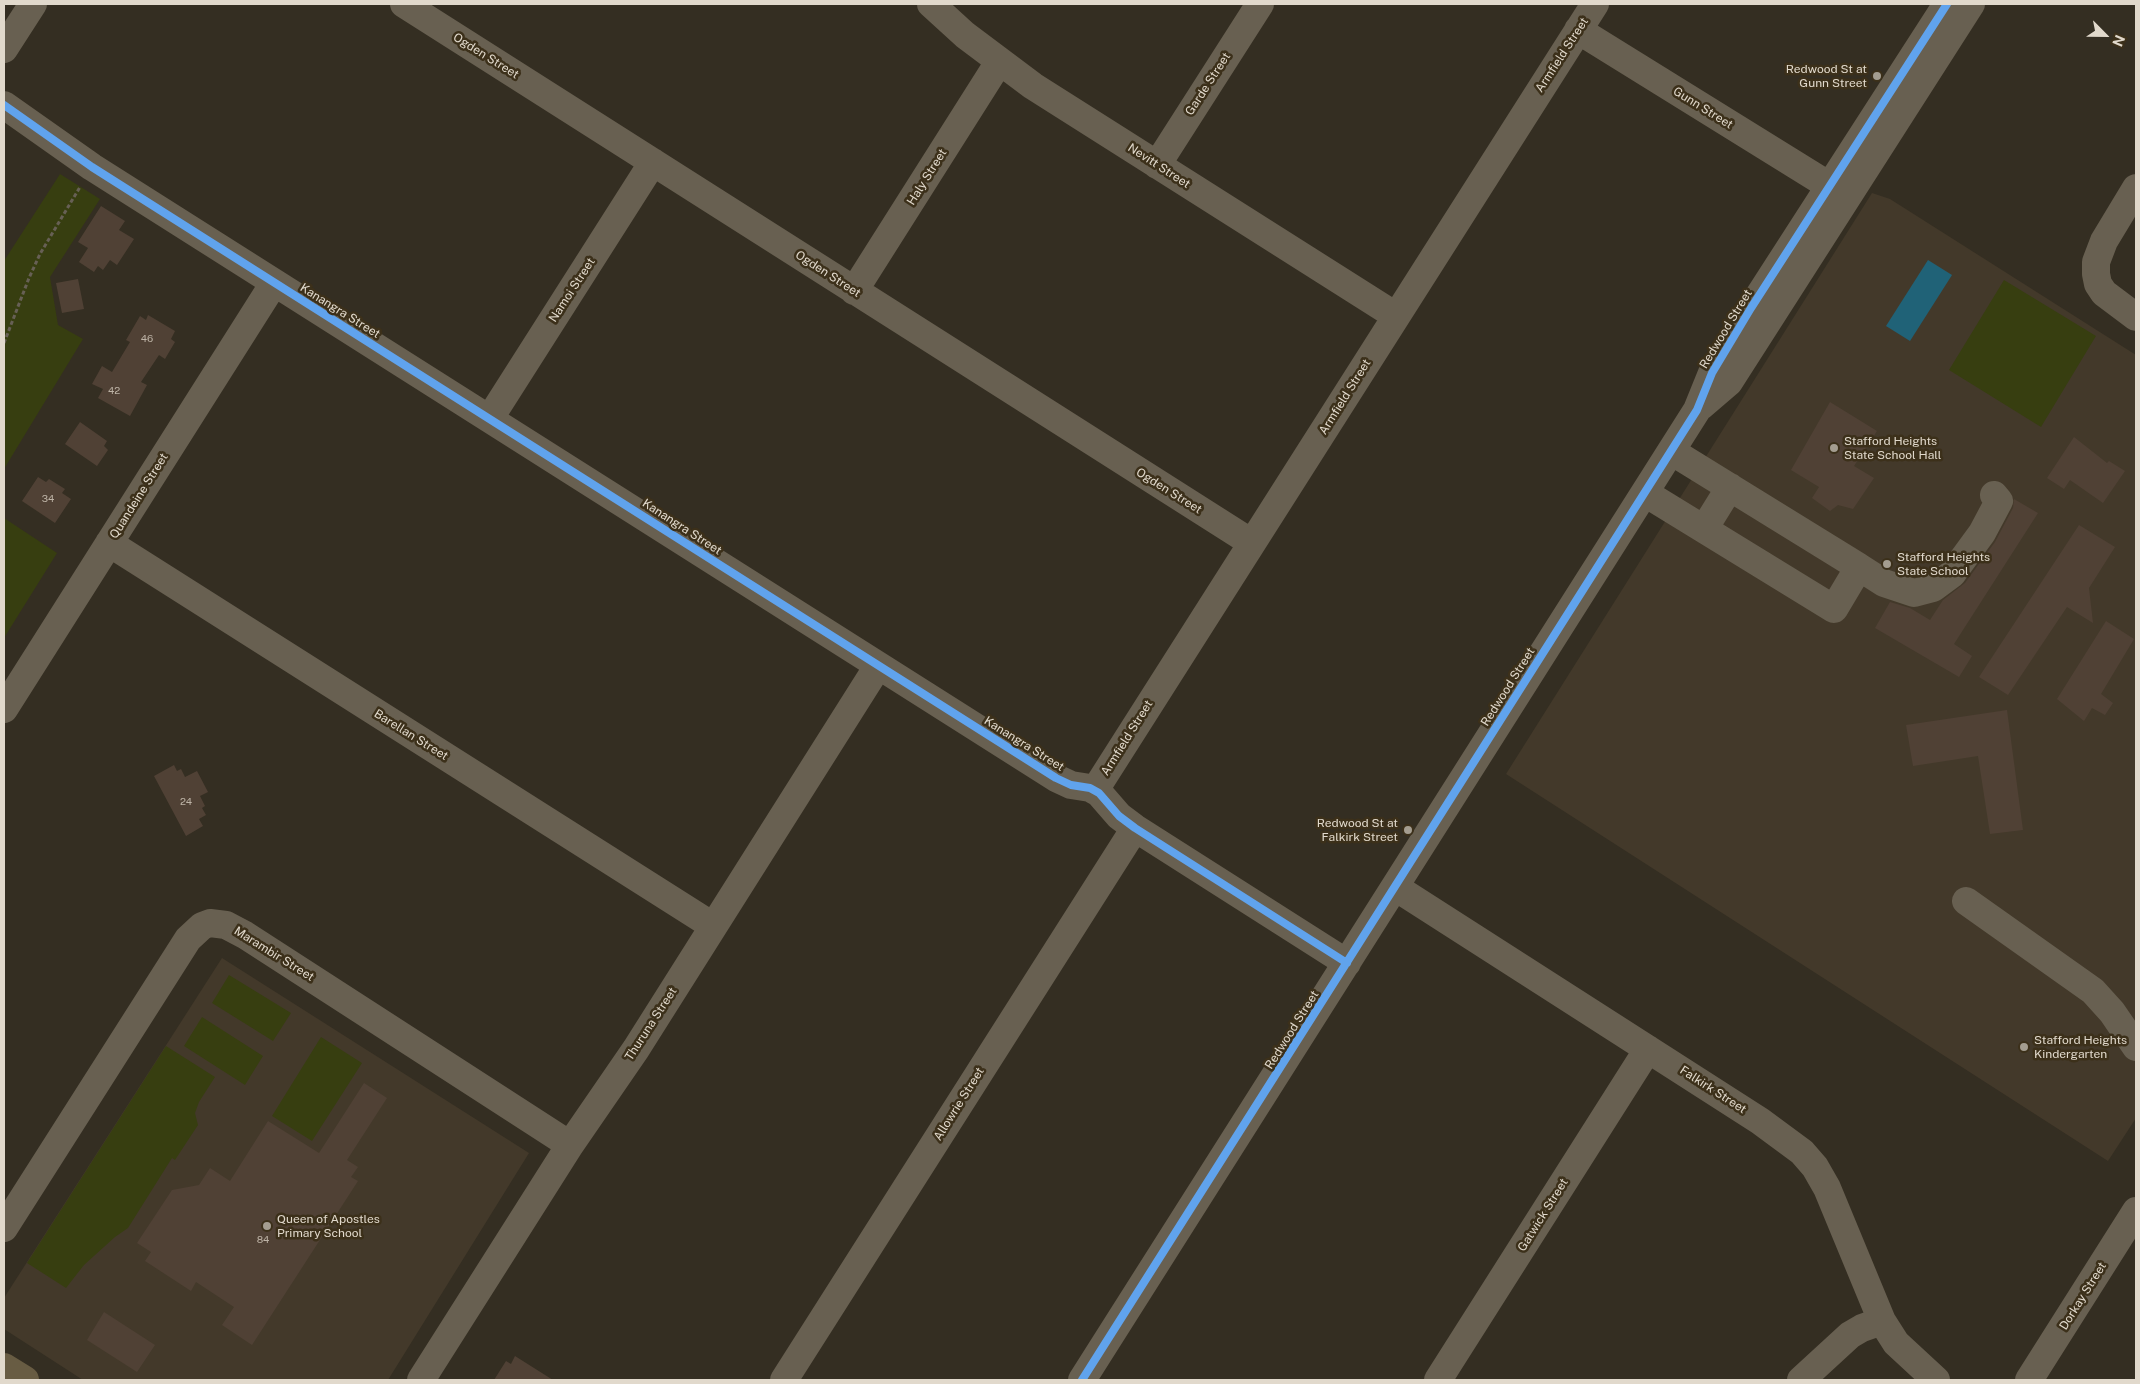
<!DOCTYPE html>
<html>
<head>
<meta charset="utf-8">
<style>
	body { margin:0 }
	#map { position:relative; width:2140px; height:1384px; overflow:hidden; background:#342e22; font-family:"Public Sans",sans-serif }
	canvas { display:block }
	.frame { position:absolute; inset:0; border:5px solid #e1d9cc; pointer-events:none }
	.north { position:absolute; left:2080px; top:10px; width:50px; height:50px; -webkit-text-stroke:4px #3c301a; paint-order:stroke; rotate:113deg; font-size:14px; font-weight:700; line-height:20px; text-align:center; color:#e1d9cc }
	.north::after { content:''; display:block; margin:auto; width:18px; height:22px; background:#e1d9cc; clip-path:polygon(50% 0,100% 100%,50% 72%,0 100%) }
</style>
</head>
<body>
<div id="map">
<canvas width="2140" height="1384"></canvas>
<div class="frame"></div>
<div class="north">N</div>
</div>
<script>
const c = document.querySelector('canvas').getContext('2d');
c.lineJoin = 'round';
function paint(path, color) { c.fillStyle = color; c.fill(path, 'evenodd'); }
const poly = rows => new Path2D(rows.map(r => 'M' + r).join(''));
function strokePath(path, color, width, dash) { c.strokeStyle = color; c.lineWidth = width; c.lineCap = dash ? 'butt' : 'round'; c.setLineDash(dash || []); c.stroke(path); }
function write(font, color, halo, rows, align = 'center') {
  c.font = font + ' "Public Sans",sans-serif'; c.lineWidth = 5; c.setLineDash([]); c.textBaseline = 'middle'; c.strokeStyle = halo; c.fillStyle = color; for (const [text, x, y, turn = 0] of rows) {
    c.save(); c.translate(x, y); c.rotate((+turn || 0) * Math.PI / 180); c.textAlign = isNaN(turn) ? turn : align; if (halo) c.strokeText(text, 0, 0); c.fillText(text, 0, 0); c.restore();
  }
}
paint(poly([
	[1872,193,1890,199,2136,355,2136,1118,2108,1161,1506,774],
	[222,958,529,1153,388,1380,83,1380,4,1329,4,1298]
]), '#43392a');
paint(poly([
	[60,174,100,199,50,277,58,325,83,339,4,469,4,261],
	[2004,280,2096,336,2041,427,1949,370],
	[4,518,57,553,4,638],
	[229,975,291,1013,273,1041,212,1003],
	[202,1017,263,1056,245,1085,184,1046],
	[321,1037,362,1063,312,1141,272,1116],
	[166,1046,215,1077,199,1102,195,1113,198,1125,175,1160,172,1158,128,1228,115,1237,84,1265,66,1288,27,1263]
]), '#373e10');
paint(poly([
	[1928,260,1952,275,1910,341,1886,326]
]), '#206277');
paint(poly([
	[101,206,125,221,119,230,134,239,117,265,110,260,103,270,98,266,94,272,79,262,88,248,78,242],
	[78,279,84,309,62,313,56,283],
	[148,315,175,331,171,339,175,342,165,359,159,355,141,382,147,385,130,416,98,398,103,389,92,384,102,366,112,372,130,342,126,340,140,316,146,320],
	[1830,402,1877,431,1854,466,1874,478,1853,509,1838,505,1830,511,1812,498,1819,487,1791,470],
	[80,422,107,441,104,446,108,450,97,466,65,444],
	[2074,437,2107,463,2109,461,2125,471,2103,503,2070,480,2064,489,2047,478],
	[38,477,46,482,49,479,65,489,62,493,71,499,55,523,22,501],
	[2014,499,2038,513,1954,644,1972,656,1959,677,1875,628,1890,602,1910,608,1930,620,1943,600,1965,583,1995,542,2013,508],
	[2079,525,2115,547,2089,588,2093,623,2067,607,2008,695,1979,677],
	[2106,621,2134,639,2101,694,2113,703,2105,715,2092,708,2084,721,2057,699],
	[2007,710,2023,830,1990,834,1978,756,1913,766,1906,725],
	[174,765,177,771,181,769,185,777,197,771,208,792,200,796,205,806,202,808,206,815,199,819,203,826,186,836,154,776],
	[364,1083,387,1098,347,1160,358,1167,351,1177,358,1181,252,1345,222,1325,234,1307,196,1282,191,1291,145,1261,151,1252,137,1243,172,1190,199,1185,210,1168,230,1181,268,1121,319,1153],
	[104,1312,155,1345,137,1372,87,1340],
	[515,1356,553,1380,494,1380,506,1361,511,1364]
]), '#504135');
strokePath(poly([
	[4,343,29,278,40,254,80,187]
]), '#676055', 3, [4, 2.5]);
strokePath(poly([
	[404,4,1252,543],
	[931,4,965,35,1033,86,1396,316],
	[1578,30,1828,185],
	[4,49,33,4],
	[4,105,92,167,1056,778,1071,785,1090,788,1099,793,1119,816,1135,828,1347,963],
	[1157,165,1260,4],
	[2136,188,2104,241,2096,262,2096,274,2098,284,2104,293,2136,317],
	[854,291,999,62],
	[1701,406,1729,382,1971,4],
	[490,418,653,162],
	[1645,493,1834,609,1859,567,1671,451],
	[1704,529,1730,487],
	[109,543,713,926],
	[1859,567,1884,583,1914,593,1933,588,1952,574,1982,533,1999,501,1994,495],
	[4,709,274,283],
	[1095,790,1595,4],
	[1395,887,1760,1121,1802,1152,1815,1167,1827,1188,1882,1321,1896,1343,1936,1380],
	[1966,901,2093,991,2112,1012,2136,1047],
	[4,1228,188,939,202,926,210,923,226,925,245,935,570,1145],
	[421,1380,570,1145,636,1049,878,666],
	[784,1380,1135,828],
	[1082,1380,1697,410,1712,373,1751,308,1947,4],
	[1438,1380,1648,1049],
	[1801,1380,1850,1335,1862,1328,1882,1321],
	[2029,1380,2136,1211]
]), '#686051', 28);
strokePath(poly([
	[4,1367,25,1380]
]), '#685c43', 28);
strokePath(poly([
	[4,105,92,167,1056,778,1071,785,1090,788,1099,793,1119,816,1135,828,1347,963],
	[1082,1380,1697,410,1712,373,1751,308,1947,4]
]), '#60a3ed', 8);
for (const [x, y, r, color] of [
	[1877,76,5,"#a49d90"],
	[1834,448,5,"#a49d90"],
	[1887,564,5,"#a49d90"],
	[1408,830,5,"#a49d90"],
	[2024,1047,5,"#a49d90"],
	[267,1226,5,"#a49d90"]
]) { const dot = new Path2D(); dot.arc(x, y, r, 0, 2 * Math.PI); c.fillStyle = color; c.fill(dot); strokePath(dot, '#3c301a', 2); }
write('10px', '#bdb3a6', null, [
	["46",147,339],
	["42",114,391],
	["34",48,499],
	["24",186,802],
	["84",263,1240]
]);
write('12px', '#e1d9cc', '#3c301a', [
	["Armfield Street",1562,55,-57],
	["Ogden Street",486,56,32],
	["Garde Street",1208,84,-57],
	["Gunn Street",1703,108,32],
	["Nevitt Street",1159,166,33],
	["Haly Street",927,177,-58],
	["Ogden Street",828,274,33],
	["Namoi Street",572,290,-57],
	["Kanangra Street",340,311,32],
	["Redwood Street",1726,329,-59],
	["Armfield Street",1345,397,-58],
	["Ogden Street",1169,491,32],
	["Quandeine Street",139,496,-58],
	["Kanangra Street",682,527,33],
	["Redwood Street",1508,687,-58],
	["Barellan Street",411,735,32],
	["Armfield Street",1127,738,-58],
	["Kanangra Street",1024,744,32],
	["Marambir Street",274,954,32],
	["Thuruna Street",651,1024,-57],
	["Redwood Street",1292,1030,-58],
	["Falkirk Street",1713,1090,33],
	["Allowrie Street",959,1104,-58],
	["Gatwick Street",1543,1215,-58],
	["Dorkay Street",2083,1296,-58]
]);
write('12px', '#e1d9cc', '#3c301a', [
	["Redwood St at",1867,69,"right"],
	["Gunn Street",1867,83,"right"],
	["Stafford Heights",1844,441],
	["State School Hall",1844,455],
	["Stafford Heights",1897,557],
	["State School",1897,571],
	["Redwood St at",1398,823,"right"],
	["Falkirk Street",1398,837,"right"],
	["Stafford Heights",2034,1040],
	["Kindergarten",2034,1054],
	["Queen of Apostles",277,1219],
	["Primary School",277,1233]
], 'left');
</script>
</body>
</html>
